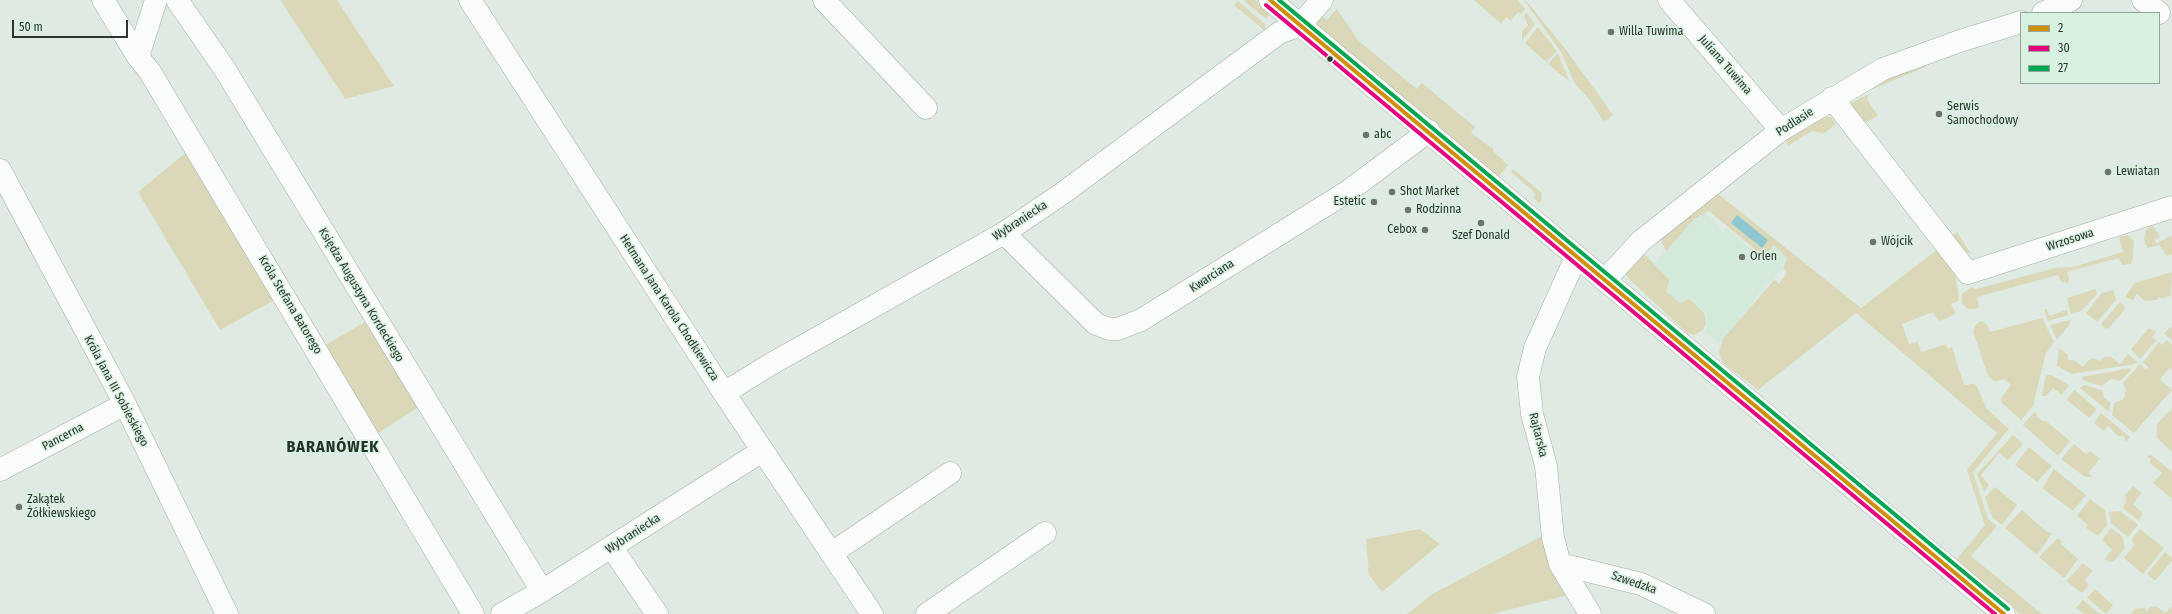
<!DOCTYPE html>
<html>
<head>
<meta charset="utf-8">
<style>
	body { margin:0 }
	#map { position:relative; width:2172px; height:614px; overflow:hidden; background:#dfebe2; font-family:"Fira Sans Condensed",sans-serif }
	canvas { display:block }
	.legend { position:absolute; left:2020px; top:12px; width:140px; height:72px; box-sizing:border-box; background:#d9f1e0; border:1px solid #94a699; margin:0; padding:5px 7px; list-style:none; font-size:12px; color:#2c352e }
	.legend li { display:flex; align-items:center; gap:8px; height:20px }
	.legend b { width:20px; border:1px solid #94a699 }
	.scale { position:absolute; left:12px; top:20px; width:116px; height:18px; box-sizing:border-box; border:2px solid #2c352e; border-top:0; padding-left:5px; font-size:12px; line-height:14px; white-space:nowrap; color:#2c352e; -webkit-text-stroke:3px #d9f1e0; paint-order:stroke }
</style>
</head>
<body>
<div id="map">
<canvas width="2172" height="614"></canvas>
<ul class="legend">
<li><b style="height:5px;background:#ce8f09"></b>2</li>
<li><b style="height:5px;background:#e5007d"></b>30</li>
<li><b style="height:5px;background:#00a651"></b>27</li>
</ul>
<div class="scale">50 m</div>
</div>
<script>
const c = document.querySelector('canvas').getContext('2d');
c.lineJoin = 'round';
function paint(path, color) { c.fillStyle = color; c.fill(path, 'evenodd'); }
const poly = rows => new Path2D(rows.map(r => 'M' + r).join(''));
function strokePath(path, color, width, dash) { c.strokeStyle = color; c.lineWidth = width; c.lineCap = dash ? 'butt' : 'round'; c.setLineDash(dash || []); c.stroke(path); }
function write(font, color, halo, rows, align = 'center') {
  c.font = font + ' "Fira Sans Condensed",sans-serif'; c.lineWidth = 3; c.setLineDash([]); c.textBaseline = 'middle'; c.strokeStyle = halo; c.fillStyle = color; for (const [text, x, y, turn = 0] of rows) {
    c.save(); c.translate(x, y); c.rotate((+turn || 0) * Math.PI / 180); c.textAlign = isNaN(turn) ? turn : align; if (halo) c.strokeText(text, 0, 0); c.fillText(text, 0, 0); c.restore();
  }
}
paint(poly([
	[1704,213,1718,226,1723,233,1727,228,1757,254,1756,266,1774,245,1787,257,1782,266,1783,268,1758,294,1753,303,1720,343,1705,332,1707,323,1705,314,1689,299,1680,303,1666,291,1671,280,1654,263,1694,219]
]), '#d3e9da');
paint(poly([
	[280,0,337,0,394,86,345,99],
	[1243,0,1256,0,1271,13,1266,19],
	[1474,0,1517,0,1525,9,1521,14,1516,10,1518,12,1511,21,1506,17,1501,24],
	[1524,0,1529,4,1567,51,1613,115,1604,122,1590,100,1575,84,1561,52],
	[1238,1,1265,24,1265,31,1234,5],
	[1337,9,1359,41,1417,89,1422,83,1475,127,1471,133,1493,149,1493,151,1508,165,1498,177,1319,27,1317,21,1319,14,1327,20],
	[1526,12,1535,24,1522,41,1522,31,1528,25,1524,16],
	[1538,27,1557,51,1546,62,1525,43],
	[1558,53,1569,81,1548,64],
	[1919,64,1928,66,1856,96,1882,79],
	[1869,94,1867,99,1878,116,1866,122,1855,112,1851,103],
	[1820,117,1831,117,1836,124,1823,134,1812,131,1788,146,1786,140],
	[190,149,278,298,220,330,138,192],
	[1513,169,1542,193,1541,202,1539,203,1533,198,1536,194,1511,172],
	[1717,193,1861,308,1938,249,1956,276,1959,301,1951,304,1955,312,1954,315,1939,321,1933,312,1902,324,1909,344,1918,342,1921,352,1946,344,1948,349,1952,347,1964,385,1974,384,1976,385,1987,409,2009,429,1973,472,1988,519,1997,526,1971,556,2042,614,2020,614,1956,560,1985,525,1967,470,1997,433,1856,313,1758,390,1723,363,1719,352,1723,339,1774,280,1779,284,1787,273,1783,268,1787,258,1774,245,1764,257,1709,211,1694,219,1666,251,1659,236],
	[2152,224,2160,237,2154,240,2158,244,2159,242,2172,235,2172,254,2167,256,2159,245,2147,248,2144,239,2146,230],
	[1948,228,1953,235,1957,232,1971,254,1966,252,1944,231],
	[2127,235,2134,241,2133,258,2131,264,2122,265,2119,258,2067,272,2069,279,2068,283,2061,282,2058,275,1977,297,1979,306,1976,309,1968,309,1962,304,1962,294,1971,287,1976,289,2056,268,2073,267,2123,252,2119,237],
	[1643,253,1670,280,1666,291,1680,303,1689,299,1704,313,1706,324,1703,330,1694,335,1688,334,1627,277,1625,270],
	[2172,272,2171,296,2162,298,2159,297,2157,300,2145,301,2137,294,2133,300,2125,297,2135,283],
	[2095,289,2097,294,2081,311,2071,314,2067,298],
	[2113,290,2116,300,2097,322,2086,313,2102,293],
	[2120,302,2126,308,2109,328,2106,329,2101,324],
	[2044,309,2047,309,2049,316,2067,310,2068,315,2048,321],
	[2042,318,2054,342,2046,353,2033,406,2021,420,2001,402,2001,398,2011,385,2004,379,1995,382,1988,376,1973,331,1976,324,1982,321,1987,325,1990,332],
	[368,320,420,406,377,434,324,346],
	[2070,320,2070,324,2057,340,2050,325],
	[2171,326,2172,327,2172,340,2164,334],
	[2149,328,2156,332,2152,337,2156,340,2140,359,2131,349],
	[2167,340,2172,345,2172,370,2169,368,2160,380,2172,390,2134,433,2112,415,2114,403,2122,400,2125,396,2126,390,2123,383,2140,364,2146,370,2148,367,2143,362,2159,342,2162,345],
	[2059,348,2068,355,2068,360,2074,360,2083,367,2090,359,2096,359,2100,361,2104,357,2111,357,2120,364,2128,354,2137,362,2135,364,2072,374,2057,366],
	[2130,368,2131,370,2120,381,2111,379,2102,386,2084,381,2082,377],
	[2047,375,2052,375,2069,385,2062,395,2053,388,2046,396,2042,396,2045,377],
	[2084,385,2102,390,2104,397,2110,402,2109,412,2080,388],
	[2074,390,2097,409,2089,418,2067,400],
	[2172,408,2172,452,2157,438,2157,424],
	[2035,411,2037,417,2043,421,2046,421,2070,441,2058,456,2023,425],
	[2101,413,2130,437,2126,442,2124,436,2118,436,2108,426,2104,431,2094,423],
	[2013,435,2023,444,2008,460,1999,453,1981,475,1989,485,1984,492,1977,474],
	[2074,444,2086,454,2090,451,2100,459,2088,473,2093,477,2085,477,2061,459],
	[2029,447,2052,466,2037,482,2015,465],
	[2150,454,2172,472,2172,499,2153,483,2162,473,2150,463,2151,458,2147,458],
	[2054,469,2086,495,2073,511,2042,488],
	[2133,486,2142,493,2133,504,2143,513,2139,521,2123,508,2126,502,2125,495],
	[1995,487,2017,505,2002,525,1992,517,1985,497],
	[2090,499,2105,510,2107,525,2098,536,2086,528,2088,525,2077,516],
	[2022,510,2047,532,2052,533,2037,555,2005,528],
	[2120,511,2138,525,2128,537,2111,523,2109,512],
	[2111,528,2122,536,2125,548,2115,560,2110,562,2105,559,2112,550,2102,540],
	[1420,529,1440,544,1382,592,1369,575,1366,539],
	[2140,529,2164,548,2143,574,2124,558,2135,544,2131,540],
	[1542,536,1556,578,1565,596,1491,614,1407,614,1434,593],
	[2058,538,2062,542,2061,544,2078,559,2064,578,2039,557],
	[2165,552,2172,558,2172,560,2156,580,2154,580,2147,574],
	[2083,563,2093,571,2084,580,2089,585,2082,593,2066,581],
	[2095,589,2113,605,2106,614,2087,598],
	[2083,600,2100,614,2084,614,2076,608],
	[2172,606,2172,614,2131,614,2135,609,2144,608,2147,611,2151,607,2158,607,2165,613]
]), '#dad8b9');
paint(poly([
	[1737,215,1768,240,1762,248,1731,223]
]), '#8ec7cf');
const minor = poly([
	[103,0,138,57,150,72,473,614],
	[177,0,224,68,542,591],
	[470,0,724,393,872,614],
	[824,0,926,108],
	[1270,0,2004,614],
	[1669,0,1781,130],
	[2143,0,2159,13],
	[2043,13,2071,0],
	[138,57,156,0],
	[1832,98,1968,273,2172,207],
	[0,170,125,404,227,614],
	[1004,233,1096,324,1110,329,1118,329,1141,320,1347,192,1429,131],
	[1576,257,1535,348,1528,377,1532,414,1546,466,1553,538,1560,564,1590,614],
	[1605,280,1641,241,1781,130,1883,69,1960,41,2021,22],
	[724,393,771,364,1004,233,1063,193,1279,33,1300,25,1322,0],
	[0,470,125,404],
	[612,548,657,614],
	[832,553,950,473],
	[1560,564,1641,584,1704,614],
	[502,614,542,591,762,451],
	[927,614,1045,533]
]);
strokePath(minor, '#a3aca6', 23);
strokePath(minor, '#fafcfb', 22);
strokePath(poly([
	[1270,0,2004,614]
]), '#ce8f09', 4);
strokePath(poly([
	[1266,5,1995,614]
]), '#e5007d', 4);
strokePath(poly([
	[1279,0,2008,609]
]), '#00a651', 4);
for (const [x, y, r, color] of [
	[1611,32,4,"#6b756d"],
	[1330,59,3.5,"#2c352e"],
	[1939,114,4,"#6b756d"],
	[1366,135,4,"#6b756d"],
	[2108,172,4,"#6b756d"],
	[1392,192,4,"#6b756d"],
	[1374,202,4,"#6b756d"],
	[1408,210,4,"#6b756d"],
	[1481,223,4,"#6b756d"],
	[1425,230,4,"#6b756d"],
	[1873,242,4,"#6b756d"],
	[1742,257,4,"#6b756d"],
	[19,507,4,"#6b756d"]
]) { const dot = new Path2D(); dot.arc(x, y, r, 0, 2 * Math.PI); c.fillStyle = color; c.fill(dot); strokePath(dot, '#d9f1e0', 1.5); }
write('12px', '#2c352e', '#d9f1e0', [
	["Willa Tuwima",1619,32],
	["Serwis",1947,107],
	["Samochodowy",1947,121],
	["abc",1374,135],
	["Lewiatan",2116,172],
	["Shot Market",1400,192],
	["Estetic",1366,202,"right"],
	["Rodzinna",1416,210],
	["Cebox",1417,230,"right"],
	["Szef Donald",1481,236,"center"],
	["Wójcik",1881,242],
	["Orlen",1750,257],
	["Zakątek",27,500],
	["Żółkiewskiego",27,514]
], 'left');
write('12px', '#2c352e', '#d9f1e0', [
	["Juliana Tuwima",1725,65,49],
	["Podlasie",1795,122,-33],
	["Wybraniecka",1020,221,-33],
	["Wrzosowa",2070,240,-18],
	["Kwarciana",1212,276,-33],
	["Księdza Augustyna Kordeckiego",361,295,59],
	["Króla Stefana Batorego",290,305,59],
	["Hetmana Jana Karola Chodkiewicza",669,308,57],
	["Króla Jana III Sobieskiego",116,391,62],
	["Rajtarska",1538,435,76],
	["Pancerna",63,437,-28],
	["Wybraniecka",633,534,-33],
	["Szwedzka",1634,583,19]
]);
c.letterSpacing = '1px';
write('bold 16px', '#213427', '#d9f1e0', [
	["BARANÓWEK",333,448]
]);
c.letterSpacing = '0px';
</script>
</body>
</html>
